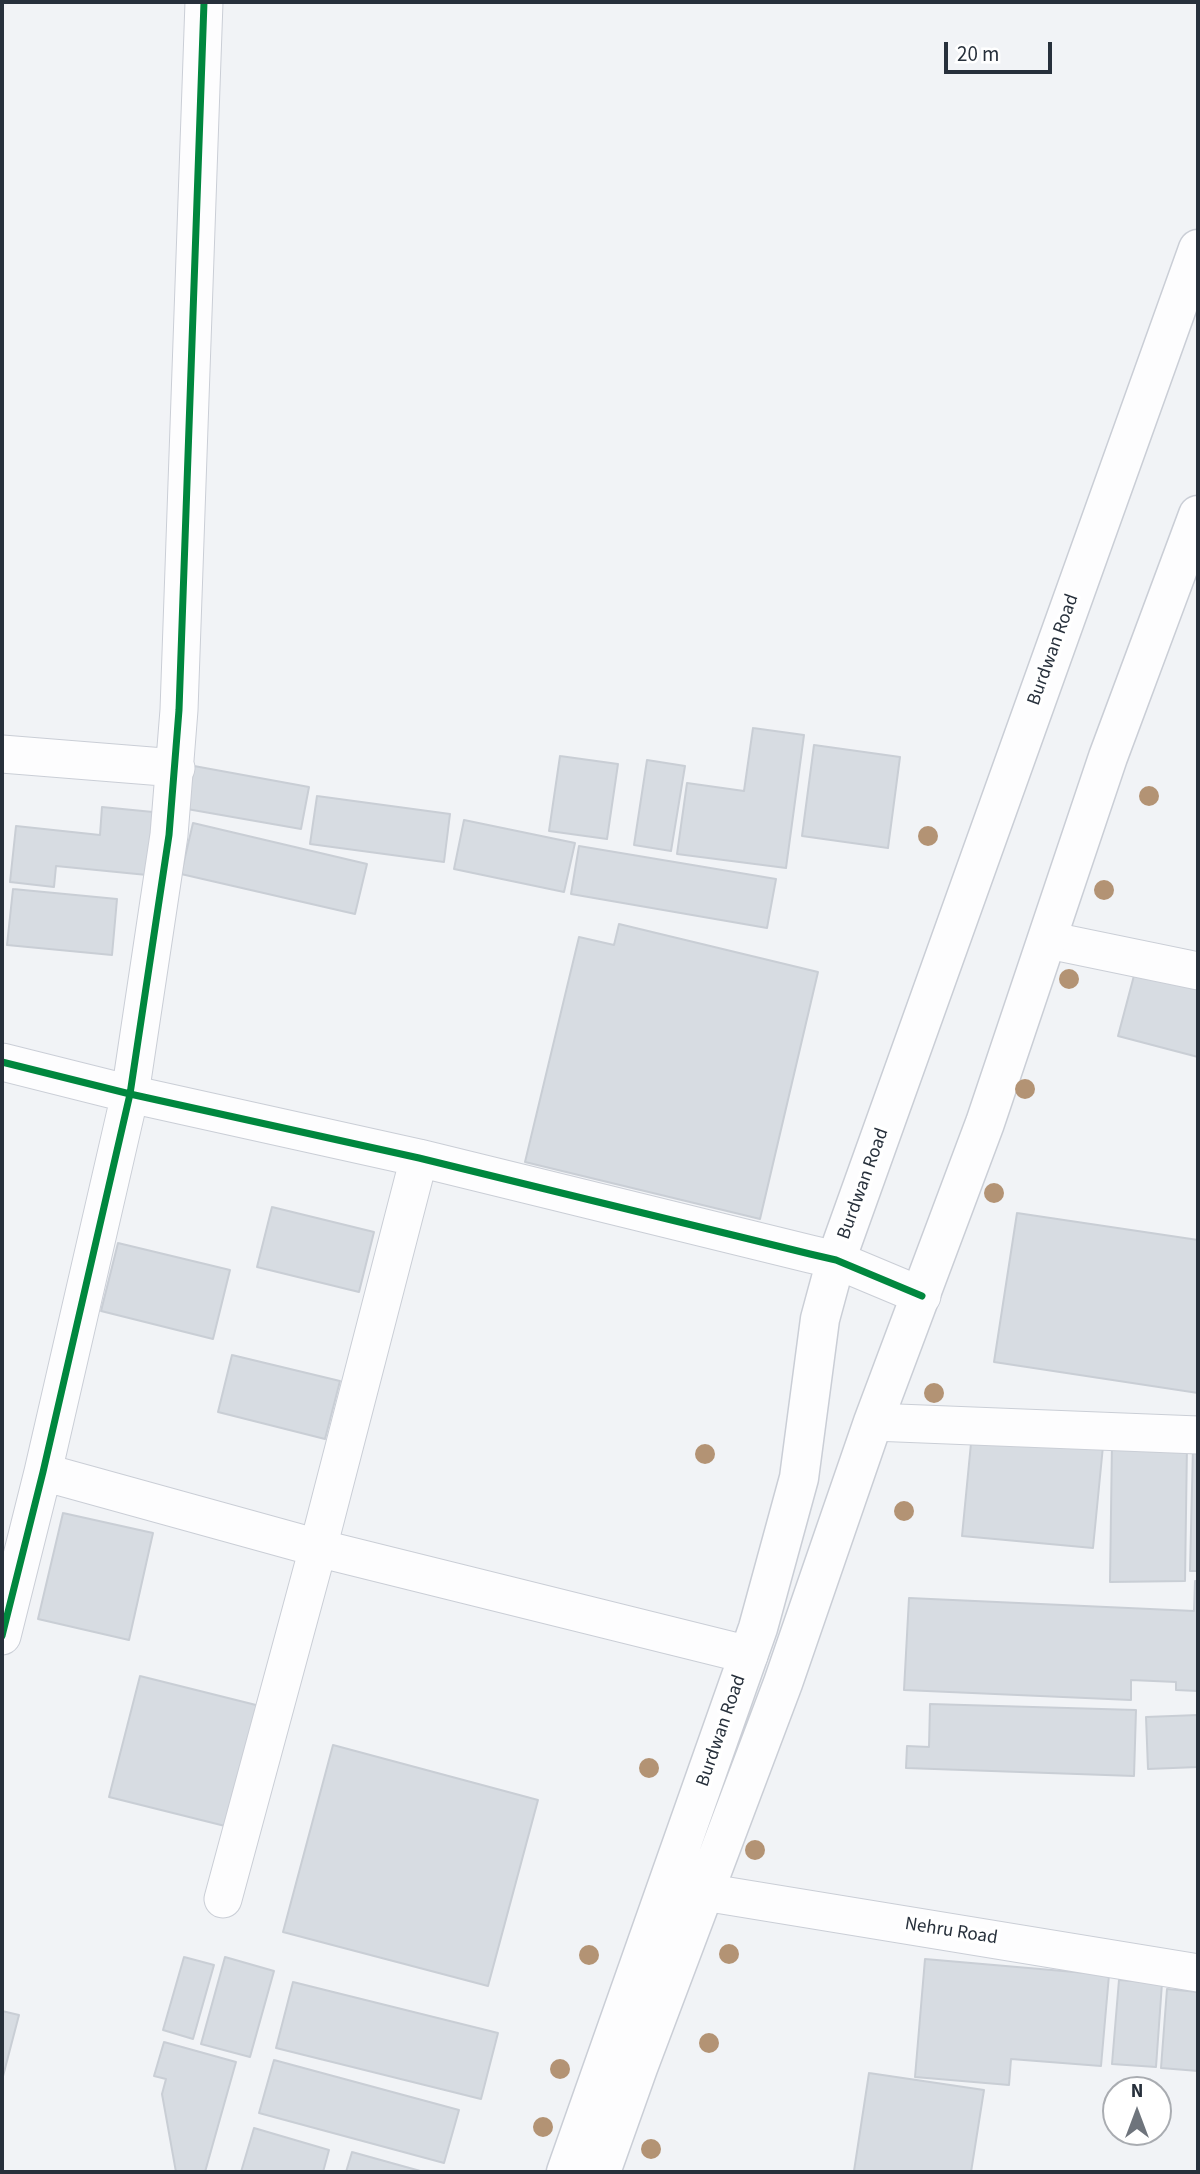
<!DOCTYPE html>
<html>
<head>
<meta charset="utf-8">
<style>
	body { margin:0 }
	#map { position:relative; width:1200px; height:2174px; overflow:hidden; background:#f1f3f6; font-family:"Source Sans 3",sans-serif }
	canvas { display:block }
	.frame { position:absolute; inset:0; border:4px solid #27303b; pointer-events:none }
	.north { position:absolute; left:1102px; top:2076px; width:70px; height:70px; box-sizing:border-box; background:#fff; border:2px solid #a9acb1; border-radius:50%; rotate:0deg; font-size:19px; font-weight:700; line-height:28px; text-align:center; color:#27303b }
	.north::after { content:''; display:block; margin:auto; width:24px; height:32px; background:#6e747c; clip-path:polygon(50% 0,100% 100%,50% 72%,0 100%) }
	.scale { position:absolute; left:944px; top:42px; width:108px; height:32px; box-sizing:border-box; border:4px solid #27303b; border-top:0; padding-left:9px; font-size:21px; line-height:24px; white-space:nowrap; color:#27303b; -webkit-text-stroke:5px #fff; paint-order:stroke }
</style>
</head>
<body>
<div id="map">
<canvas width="1200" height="2174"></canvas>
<div class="frame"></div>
<div class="north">N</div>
<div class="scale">20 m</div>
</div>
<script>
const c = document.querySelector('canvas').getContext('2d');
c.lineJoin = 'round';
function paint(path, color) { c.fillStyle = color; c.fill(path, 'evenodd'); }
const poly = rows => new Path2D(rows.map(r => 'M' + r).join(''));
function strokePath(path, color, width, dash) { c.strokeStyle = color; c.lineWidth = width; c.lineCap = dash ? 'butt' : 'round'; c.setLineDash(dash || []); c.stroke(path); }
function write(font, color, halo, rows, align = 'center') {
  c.font = font + ' "Source Sans 3",sans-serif'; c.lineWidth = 7; c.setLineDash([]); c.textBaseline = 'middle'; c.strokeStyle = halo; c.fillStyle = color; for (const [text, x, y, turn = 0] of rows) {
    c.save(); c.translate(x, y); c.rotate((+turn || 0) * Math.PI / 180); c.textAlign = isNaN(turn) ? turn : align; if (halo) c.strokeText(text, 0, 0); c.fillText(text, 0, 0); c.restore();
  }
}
const building = poly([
	[753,728,804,735,786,868,677,854,687,783,744,791,753,728],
	[814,745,900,757,888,848,802,836,814,745],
	[560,756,618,764,607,839,549,831,560,756],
	[647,760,685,766,671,851,634,845,647,760],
	[194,766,309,787,301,829,187,809,194,766],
	[317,796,450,814,444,862,310,844,317,796],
	[102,807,153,812,147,875,56,866,54,887,10,882,16,826,100,835,102,807],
	[464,820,575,843,564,892,454,869,464,820],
	[193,823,367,864,355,914,181,874,193,823],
	[579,846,776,879,767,928,571,894,579,846],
	[13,889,117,899,112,955,7,945,13,889],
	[619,924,818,972,760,1219,525,1162,579,937,614,945,619,924],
	[1136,968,1198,984,1198,1057,1118,1036,1136,968],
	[272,1207,374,1232,359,1292,257,1267,272,1207],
	[1017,1213,1198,1240,1198,1393,994,1362,1017,1213],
	[118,1243,230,1270,213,1339,101,1311,118,1243],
	[232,1355,340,1381,325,1439,218,1412,232,1355],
	[972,1433,1103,1446,1093,1548,962,1536,972,1433],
	[1112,1443,1187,1444,1185,1581,1110,1582,1112,1443],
	[1193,1447,1198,1447,1198,1571,1190,1571,1193,1447],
	[63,1513,153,1533,129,1640,38,1619,63,1513],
	[1195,1581,1198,1581,1198,1691,1176,1690,1176,1682,1131,1680,1131,1700,904,1690,909,1598,1194,1611,1195,1581],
	[140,1676,264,1707,233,1828,109,1797,140,1676],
	[930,1704,1136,1710,1134,1776,906,1768,907,1746,929,1747,930,1704],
	[1198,1715,1198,1767,1148,1769,1146,1717,1198,1715],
	[333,1745,538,1800,488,1986,283,1932,333,1745],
	[184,1957,214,1965,193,2039,163,2030,184,1957],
	[225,1957,274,1971,250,2057,201,2044,225,1957],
	[925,1959,1109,1975,1101,2066,1011,2059,1009,2085,915,2077,925,1959],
	[1119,1980,1162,1983,1156,2067,1112,2064,1119,1980],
	[293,1982,498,2033,481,2099,276,2048,293,1982],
	[1167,1989,1198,1992,1198,2071,1161,2068,1167,1989],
	[2,2011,19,2015,2,2080,2,2011],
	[164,2042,236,2062,205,2172,176,2172,162,2094,166,2079,154,2076,164,2042],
	[274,2060,459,2110,444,2163,259,2113,274,2060],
	[869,2073,984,2090,971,2172,854,2171,869,2073],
	[254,2128,329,2150,323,2172,241,2172,254,2128],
	[352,2152,424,2172,346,2172,352,2152]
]);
paint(building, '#d7dce2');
strokePath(building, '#c9ced5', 2);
const minor = poly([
	[2,754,176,768],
	[1048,940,1198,971],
	[2,1062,130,1094,419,1158,810,1254,836,1260,922,1296],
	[873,1422,1198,1435],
	[43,1472,318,1548,749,1655],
	[2,1636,43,1472,130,1094,169,835,179,710,204,2],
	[704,1892,1198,1973],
	[223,1899,318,1548,419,1158]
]);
const primary = poly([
	[566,2172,758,1628,799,1478,820,1319,836,1260,1198,249],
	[601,2172,638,2068,783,1683,873,1422,985,1123,1108,757,1198,515]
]);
strokePath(minor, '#caced6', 39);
strokePath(primary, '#caced6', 41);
strokePath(minor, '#fdfdfe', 37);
strokePath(primary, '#fdfdfe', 38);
strokePath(poly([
	[2,1062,130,1094,419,1158,810,1254,836,1260,922,1296],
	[2,1636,43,1472,130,1094,169,835,179,710,204,2]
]), '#00873e', 7);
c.fillStyle = '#b39374';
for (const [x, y] of [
	[1149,796],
	[928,836],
	[1104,890],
	[1069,979],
	[1025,1089],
	[994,1193],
	[934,1393],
	[705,1454],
	[904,1511],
	[649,1768],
	[755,1850],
	[729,1954],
	[589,1955],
	[709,2043],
	[560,2069],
	[543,2127],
	[651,2149]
]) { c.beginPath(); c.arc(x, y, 10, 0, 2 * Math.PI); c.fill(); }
write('19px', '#27303b', '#fff', [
	["Burdwan Road",1054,650,-70],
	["Burdwan Road",864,1184,-70],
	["Burdwan Road",722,1731,-71],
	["Nehru Road",951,1932,9]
]);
</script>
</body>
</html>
